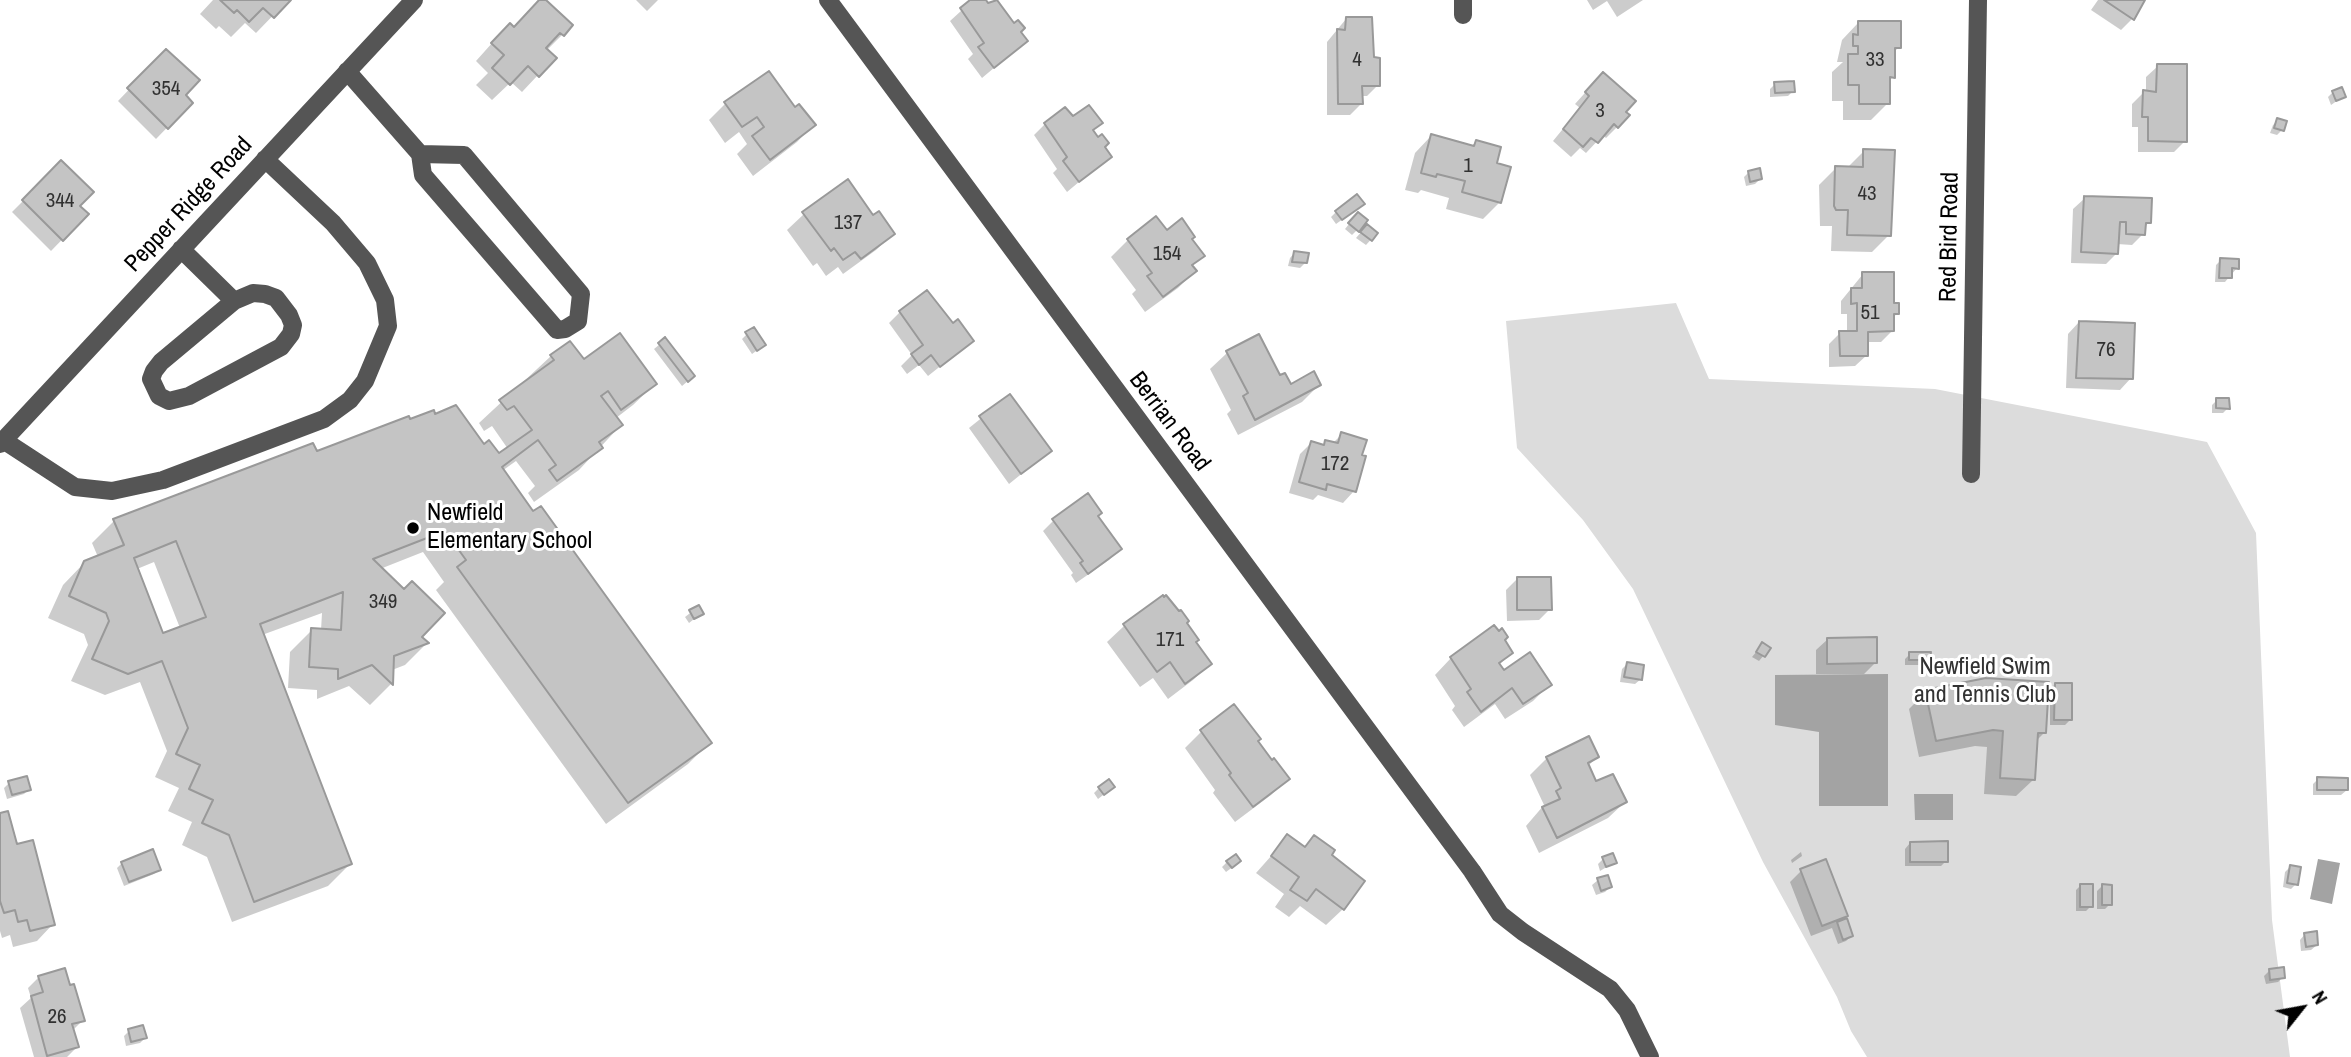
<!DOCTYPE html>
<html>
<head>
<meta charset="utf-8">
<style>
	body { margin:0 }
	#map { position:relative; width:2351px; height:1057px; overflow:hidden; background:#fff; font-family:"Archivo Narrow",sans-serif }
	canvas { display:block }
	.north { position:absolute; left:2267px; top:973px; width:70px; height:70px; -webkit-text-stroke:5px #fff; paint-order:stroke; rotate:59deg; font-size:19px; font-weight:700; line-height:28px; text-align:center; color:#000 }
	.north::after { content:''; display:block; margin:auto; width:24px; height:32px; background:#000; clip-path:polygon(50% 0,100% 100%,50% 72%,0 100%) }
</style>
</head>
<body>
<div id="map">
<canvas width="2351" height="1057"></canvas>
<div class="north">N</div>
</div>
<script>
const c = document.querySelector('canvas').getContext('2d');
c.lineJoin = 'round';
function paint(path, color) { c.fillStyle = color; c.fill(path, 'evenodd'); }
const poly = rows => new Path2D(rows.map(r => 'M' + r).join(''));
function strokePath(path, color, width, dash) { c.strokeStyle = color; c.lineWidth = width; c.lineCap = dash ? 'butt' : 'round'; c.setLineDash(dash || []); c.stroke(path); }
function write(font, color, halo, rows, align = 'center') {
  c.font = font + ' "Archivo Narrow",sans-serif'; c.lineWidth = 6; c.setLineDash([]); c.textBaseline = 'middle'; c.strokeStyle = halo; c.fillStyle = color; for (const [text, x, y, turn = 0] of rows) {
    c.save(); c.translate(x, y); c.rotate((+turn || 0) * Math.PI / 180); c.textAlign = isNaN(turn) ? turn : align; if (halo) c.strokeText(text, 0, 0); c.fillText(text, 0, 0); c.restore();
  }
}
paint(poly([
	[1676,303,1709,379,1935,389,2207,442,2256,533,2272,920,2290,1057,1867,1057,1851,1031,1837,997,1763,862,1633,589,1583,520,1517,448,1506,321]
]), '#dcdcdc');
paint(poly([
	[1888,674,1888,806,1819,806,1819,732,1775,725,1775,675],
	[1914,794,1953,794,1953,820,1915,820],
	[2318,859,2340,863,2332,904,2310,899]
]), '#a3a3a3');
paint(poly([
	[213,0,288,0,256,33,245,23,231,37,219,26,216,29,200,14],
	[542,0,562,35,546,51,554,58,522,92,511,82,492,100,476,85,488,73,476,61,493,42,513,29],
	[636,0,658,0,647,11],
	[973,0,984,0,988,6,995,0,1026,41,982,78,968,59,973,54,950,21],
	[1587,0,1643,0,1617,17,1607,1,1593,10],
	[2098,0,2144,0,2132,19,2121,30,2091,10],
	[1346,19,1372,59,1378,85,1367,96,1361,96,1361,104,1350,115,1327,115,1327,42],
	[1858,23,1899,47,1893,53,1893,77,1888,82,1888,103,1871,120,1843,120,1843,101,1832,101,1832,72,1843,62,1837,62,1842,40],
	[166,51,183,95,191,103,156,139,118,101],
	[2158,66,2185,141,2174,152,2138,152,2138,127,2132,127,2132,104,2143,93,2146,93,2146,77],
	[1775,84,1793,91,1788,96,1770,97,1770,89],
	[1592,85,1624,112,1617,127,1606,138,1603,135,1586,153,1580,148,1571,157,1553,141,1580,108,1575,104],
	[2333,92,2344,96,2331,105,2328,97],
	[725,104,794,109,813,125,797,142,753,176,737,154,747,144,739,132,725,143,709,120],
	[1072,119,1100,123,1092,131,1110,156,1067,192,1053,173,1057,169,1034,135,1045,124],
	[2278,120,2282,130,2277,135,2270,133,2273,125],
	[1431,136,1471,147,1476,142,1495,164,1500,202,1483,219,1446,209,1449,198,1421,190,1418,193,1405,190,1415,153],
	[1864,151,1889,235,1872,252,1831,251,1832,226,1820,226,1819,185,1836,168,1847,168],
	[61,163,78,206,87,214,51,251,12,212],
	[1749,172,1760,179,1755,184,1746,186,1744,177],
	[2085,198,2149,222,2144,228,2143,234,2132,245,2117,244,2117,253,2106,264,2071,263,2073,209],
	[1357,209,1336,224,1331,217,1336,212],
	[804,214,873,218,893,234,876,250,843,274,838,267,826,276,817,263,813,266,787,230],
	[1353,219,1357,230,1352,235,1345,229],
	[1362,231,1376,234,1366,245,1356,238],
	[1166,232,1190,240,1202,256,1191,267,1195,271,1178,288,1145,312,1132,294,1136,290,1111,257,1128,240],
	[1295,252,1305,263,1300,268,1288,266,1290,258],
	[2221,260,2237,268,2225,282,2215,282,2216,265],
	[1863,274,1893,305,1897,314,1892,318,1892,331,1881,342,1866,342,1867,355,1855,366,1829,367,1829,344,1840,333,1847,333,1847,314,1841,314,1841,301],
	[900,312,953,325,972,341,928,376,919,365,907,374,901,366,912,355,889,323],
	[2079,322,2131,378,2120,390,2066,388,2068,334],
	[747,334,759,349,752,354,742,339],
	[665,340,688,381,682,386,654,349],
	[1227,353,1280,378,1290,386,1319,385,1302,402,1238,435,1227,414,1231,410,1210,369],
	[551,356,584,362,655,384,633,405,616,418,621,425,579,470,534,502,528,493,535,486,516,461,502,471,710,742,688,764,606,824,436,590,444,582,423,552,380,569,420,637,427,643,405,665,392,670,391,684,370,705,349,686,317,699,317,690,288,688,290,652,312,630,321,630,322,613,262,635,350,864,328,886,232,922,207,857,182,845,192,822,168,811,179,788,155,777,167,751,140,682,105,695,71,681,88,645,84,634,48,618,63,585,85,562,98,557,92,543,114,521,316,453,484,447,498,456,508,449,492,426,484,431,479,423],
	[154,562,180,628,162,635,137,569],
	[1009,396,1050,451,1009,484,969,428],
	[2217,400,2228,408,2223,413,2212,413,2212,405],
	[1342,434,1354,491,1343,503,1318,495,1313,500,1289,493,1300,454,1311,443,1322,446,1326,442,1332,444],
	[1054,520,1120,549,1109,560,1076,583,1071,575,1073,573,1043,531],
	[1517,579,1550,609,1539,620,1507,621,1506,590],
	[1162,597,1185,623,1194,642,1210,664,1193,680,1168,699,1153,678,1140,687,1107,642,1124,626],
	[698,607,702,613,689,623,685,617],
	[1828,639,1875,663,1864,674,1816,674,1816,650],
	[1503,640,1511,653,1499,665,1504,673,1550,684,1533,701,1505,719,1495,704,1464,727,1452,710,1455,706,1435,675,1451,658],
	[1762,645,1764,655,1759,661,1752,657],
	[1910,654,1929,660,1923,665,1905,665,1905,659],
	[1627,664,1641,679,1635,684,1620,682,1622,669],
	[2055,684,2070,720,2065,725,2050,725,2050,690],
	[1926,692,2044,733,2036,741,2033,780,2016,796,1984,794,1987,747,1975,746,1919,757,1909,709],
	[1202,731,1256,741,1271,763,1288,778,1271,795,1235,822,1213,793,1215,790,1185,748],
	[1597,757,1587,767,1595,783,1625,802,1608,818,1539,853,1526,826,1544,805,1530,775,1547,758],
	[2318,779,2347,790,2341,795,2313,795,2313,784],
	[9,783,29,789,24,794,7,799,4,788],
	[1099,788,1107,792,1098,799,1094,793],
	[0,815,53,924,37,941,13,947,10,935,2,938,0,931],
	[1288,837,1303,848,1314,837,1329,855,1343,909,1326,925,1300,906,1289,917,1275,907,1284,894,1256,873],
	[1910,843,1946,861,1941,866,1905,866,1905,849],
	[1801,852,1802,856,1792,863,1791,860],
	[1603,859,1615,862,1600,871,1598,864],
	[1227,862,1234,866,1226,872,1222,867],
	[122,863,159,869,154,874,124,886,117,868],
	[2290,867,2296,884,2291,889,2283,887,2285,872],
	[1801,871,1846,916,1839,923,1851,936,1846,941,1838,944,1832,928,1811,936,1790,882],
	[1598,880,1610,887,1605,892,1596,895,1592,885],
	[2081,885,2091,906,2086,911,2076,911,2076,890],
	[2102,886,2110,904,2105,909,2097,909,2097,891],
	[2305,934,2317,945,2311,950,2301,951,2300,940],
	[2269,971,2283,977,2278,982,2266,984,2264,976],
	[39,977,83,1020,72,1031,77,1047,67,1057,34,1057,20,1008,31,998,28,988],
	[129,1031,145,1038,140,1043,126,1046,124,1036]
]), '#0003');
const building = poly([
	[220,0,291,0,274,18,263,8,249,22,237,10,234,13,220,0],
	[539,0,546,0,573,25,564,36,560,33,546,48,557,58,539,77,528,66,510,85,492,68,504,55,491,43,510,23,514,27,539,0],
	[970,0,986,0,988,3,997,0,1014,23,1018,20,1025,28,1021,32,1028,41,994,68,978,47,984,43,960,8,970,0],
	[2104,0,2145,0,2134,20,2104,0],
	[1346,17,1372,17,1374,57,1380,58,1380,86,1362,86,1363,104,1338,104,1337,29,1345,30,1346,17],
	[1858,21,1901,21,1901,48,1895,48,1895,78,1890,77,1890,104,1859,104,1859,85,1848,85,1848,54,1858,54,1858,46,1853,46,1853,34,1858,35,1858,21],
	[166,49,200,80,186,95,193,103,168,129,127,88,166,49],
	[2157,64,2187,64,2187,142,2148,141,2148,117,2142,117,2143,90,2156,92,2157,64],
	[769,71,795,107,799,104,816,125,770,160,752,136,764,127,757,117,742,127,724,102,769,71],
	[1603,72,1636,101,1626,112,1630,115,1618,128,1614,124,1598,143,1591,138,1583,147,1563,129,1589,96,1585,92,1603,72],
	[1794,81,1795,92,1775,93,1774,82,1794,81],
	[2342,87,2346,97,2336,101,2332,91,2342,87],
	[1089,105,1103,123,1093,130,1098,137,1102,134,1109,143,1105,147,1112,157,1079,182,1063,161,1067,157,1044,123,1065,107,1073,116,1089,105],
	[2277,118,2287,121,2284,131,2274,128,2277,118],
	[1431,134,1474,146,1476,140,1501,147,1497,163,1511,167,1501,203,1462,192,1465,181,1437,174,1436,177,1421,173,1431,134],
	[1863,149,1895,150,1891,236,1847,235,1848,210,1836,210,1834,206,1835,166,1863,167,1863,149],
	[61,160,94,192,80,206,89,214,63,241,22,200,61,160],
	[1760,168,1762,179,1750,182,1748,171,1760,168],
	[848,179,873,215,879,211,895,234,861,259,855,252,843,260,834,248,831,251,802,212,848,179],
	[1357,194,1365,204,1342,220,1335,211,1357,194],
	[2084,196,2152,198,2151,223,2146,223,2145,235,2126,234,2126,222,2120,222,2118,254,2081,252,2084,196],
	[1358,212,1368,220,1359,232,1348,223,1358,212],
	[1156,216,1167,230,1182,218,1195,237,1192,239,1205,256,1192,265,1197,271,1163,297,1147,276,1152,273,1127,239,1156,216],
	[1367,224,1378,233,1372,241,1360,232,1367,224],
	[1294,251,1309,253,1307,263,1292,262,1294,251],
	[2220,258,2239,259,2239,269,2232,268,2232,278,2219,278,2220,258],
	[1862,272,1894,272,1894,303,1899,303,1899,314,1894,314,1894,331,1868,332,1868,356,1840,356,1839,331,1857,331,1857,303,1851,304,1851,288,1862,288,1862,272],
	[927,290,953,323,958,319,974,341,940,367,931,355,919,365,911,354,923,345,899,311,927,290],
	[2079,321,2135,323,2133,379,2076,378,2079,321],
	[754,327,766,345,757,351,745,332,754,327],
	[620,333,657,384,621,410,608,391,601,396,623,425,599,442,603,448,557,481,549,470,556,465,538,440,502,467,533,511,541,506,712,743,628,803,457,567,466,560,445,531,373,559,404,589,412,581,445,613,422,637,429,643,394,656,393,685,372,665,338,679,338,669,309,667,311,628,341,630,343,592,260,624,352,864,254,902,229,835,202,823,213,800,189,789,200,765,176,754,188,728,162,661,128,674,92,659,109,621,106,613,69,596,84,561,124,545,113,519,313,443,317,451,409,416,410,419,434,410,435,414,456,405,484,444,489,440,499,453,532,430,514,406,507,410,499,400,554,360,550,355,570,341,584,359,620,333],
	[176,541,206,617,163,633,134,558,176,541],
	[1259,334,1280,375,1285,373,1291,384,1314,371,1321,385,1255,420,1243,396,1248,393,1226,351,1259,334],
	[665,337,695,376,688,382,658,343,665,337],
	[1010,394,1052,451,1021,474,979,416,1010,394],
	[2216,398,2229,398,2230,409,2216,408,2216,398],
	[1341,432,1367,440,1362,455,1366,456,1356,492,1327,484,1326,490,1299,482,1311,441,1324,445,1325,440,1338,443,1341,432],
	[1088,493,1102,513,1098,516,1122,549,1088,574,1080,563,1083,561,1052,519,1088,493],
	[1517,577,1551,577,1552,610,1517,610,1517,577],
	[1163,595,1164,597,1166,595,1179,611,1181,610,1189,621,1187,623,1199,640,1196,642,1212,664,1185,684,1170,662,1157,672,1123,624,1163,595],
	[699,605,704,614,694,619,689,610,699,605],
	[1494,625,1499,631,1502,628,1508,637,1505,640,1513,653,1499,663,1504,670,1530,652,1552,685,1523,704,1512,688,1481,712,1467,692,1471,689,1450,657,1494,625],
	[1877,637,1877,663,1827,664,1827,638,1877,637],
	[1762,642,1771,648,1765,657,1756,652,1762,642],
	[1909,652,1931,652,1930,660,1909,660,1909,652],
	[1627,662,1644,665,1642,680,1624,677,1627,662],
	[1986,678,2049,682,2046,733,2038,733,2035,780,2000,778,2003,731,1993,730,1936,741,1925,690,1986,678],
	[2055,683,2072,683,2072,720,2054,720,2055,683],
	[1234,704,1261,739,1258,741,1272,760,1274,758,1290,779,1253,807,1229,775,1231,773,1200,730,1234,704],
	[1589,736,1599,757,1588,763,1596,781,1613,774,1627,802,1557,838,1542,807,1560,799,1556,791,1561,788,1546,757,1589,736],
	[27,776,31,790,12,795,8,781,27,776],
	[2317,777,2348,778,2348,790,2317,790,2317,777],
	[1109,779,1115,787,1104,795,1098,787,1109,779],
	[8,811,17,844,33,840,55,925,30,931,27,920,18,922,15,910,4,913,0,901,0,813,8,811],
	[1287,834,1305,847,1314,835,1335,850,1332,855,1365,881,1344,910,1316,889,1307,901,1290,890,1299,877,1271,856,1287,834],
	[1948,841,1948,862,1910,862,1910,842,1948,841],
	[153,849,161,870,129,882,121,862,153,849],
	[1613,853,1617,863,1606,867,1602,857,1613,853],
	[1236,854,1241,861,1232,868,1226,861,1236,854],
	[1826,859,1848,916,1822,926,1800,869,1826,859],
	[2290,865,2301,867,2298,885,2287,883,2290,865],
	[1608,875,1612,887,1601,891,1597,878,1608,875],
	[2080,884,2093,884,2093,907,2080,907,2080,884],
	[2102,884,2112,885,2112,905,2102,905,2102,884],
	[1847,918,1853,936,1843,940,1837,922,1847,918],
	[2317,931,2318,945,2306,947,2304,933,2317,931],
	[2284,967,2285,978,2270,980,2269,969,2284,967],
	[65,968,70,985,74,984,85,1021,72,1024,79,1047,47,1056,31,996,43,992,38,976,65,968],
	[143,1025,147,1038,131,1042,128,1029,143,1025]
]);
paint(building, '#c4c4c4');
strokePath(building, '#999', 2);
strokePath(poly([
	[828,0,1472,871,1500,914,1523,932,1610,989,1627,1010,1650,1057],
	[1463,0,1463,15],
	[347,71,420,154,423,175,557,330,565,329,578,321,581,294,464,155,420,154],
	[181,249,234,301],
	[253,293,265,294,276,298,289,315,293,325,291,334,281,347,189,396,169,401,159,396,151,379,154,371,161,362,234,301,253,293],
	[3,440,75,487,112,491,163,480,324,419,350,400,365,381,388,326,385,300,367,263,333,223,265,159],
	[0,444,414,0],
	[1971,474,1978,0]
]), '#555', 18);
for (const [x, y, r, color] of [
	[413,528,7,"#000"]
]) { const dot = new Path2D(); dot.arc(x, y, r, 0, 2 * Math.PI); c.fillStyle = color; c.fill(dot); strokePath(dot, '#fff', 2.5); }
write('21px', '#313131', null, [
	["4",1357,60],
	["33",1875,60],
	["354",166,89],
	["3",1600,111],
	["1",1468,166],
	["43",1867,194],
	["344",60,201],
	["137",848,223],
	["154",1167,254],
	["51",1870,313],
	["76",2106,350],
	["172",1335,464],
	["349",383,602],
	["171",1170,640],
	["26",57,1017]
]);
write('24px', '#000', '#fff', [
	["Pepper Ridge Road",189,205,-47],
	["Red Bird Road",1950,237,-89],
	["Berrian Road",1169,422,53]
]);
write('24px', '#000', '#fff', [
	["Newfield",427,514],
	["Elementary School",427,542]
], 'left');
write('24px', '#333', '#fff', [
	["Newfield Swim",1985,668],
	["and Tennis Club",1985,696]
]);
</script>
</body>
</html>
